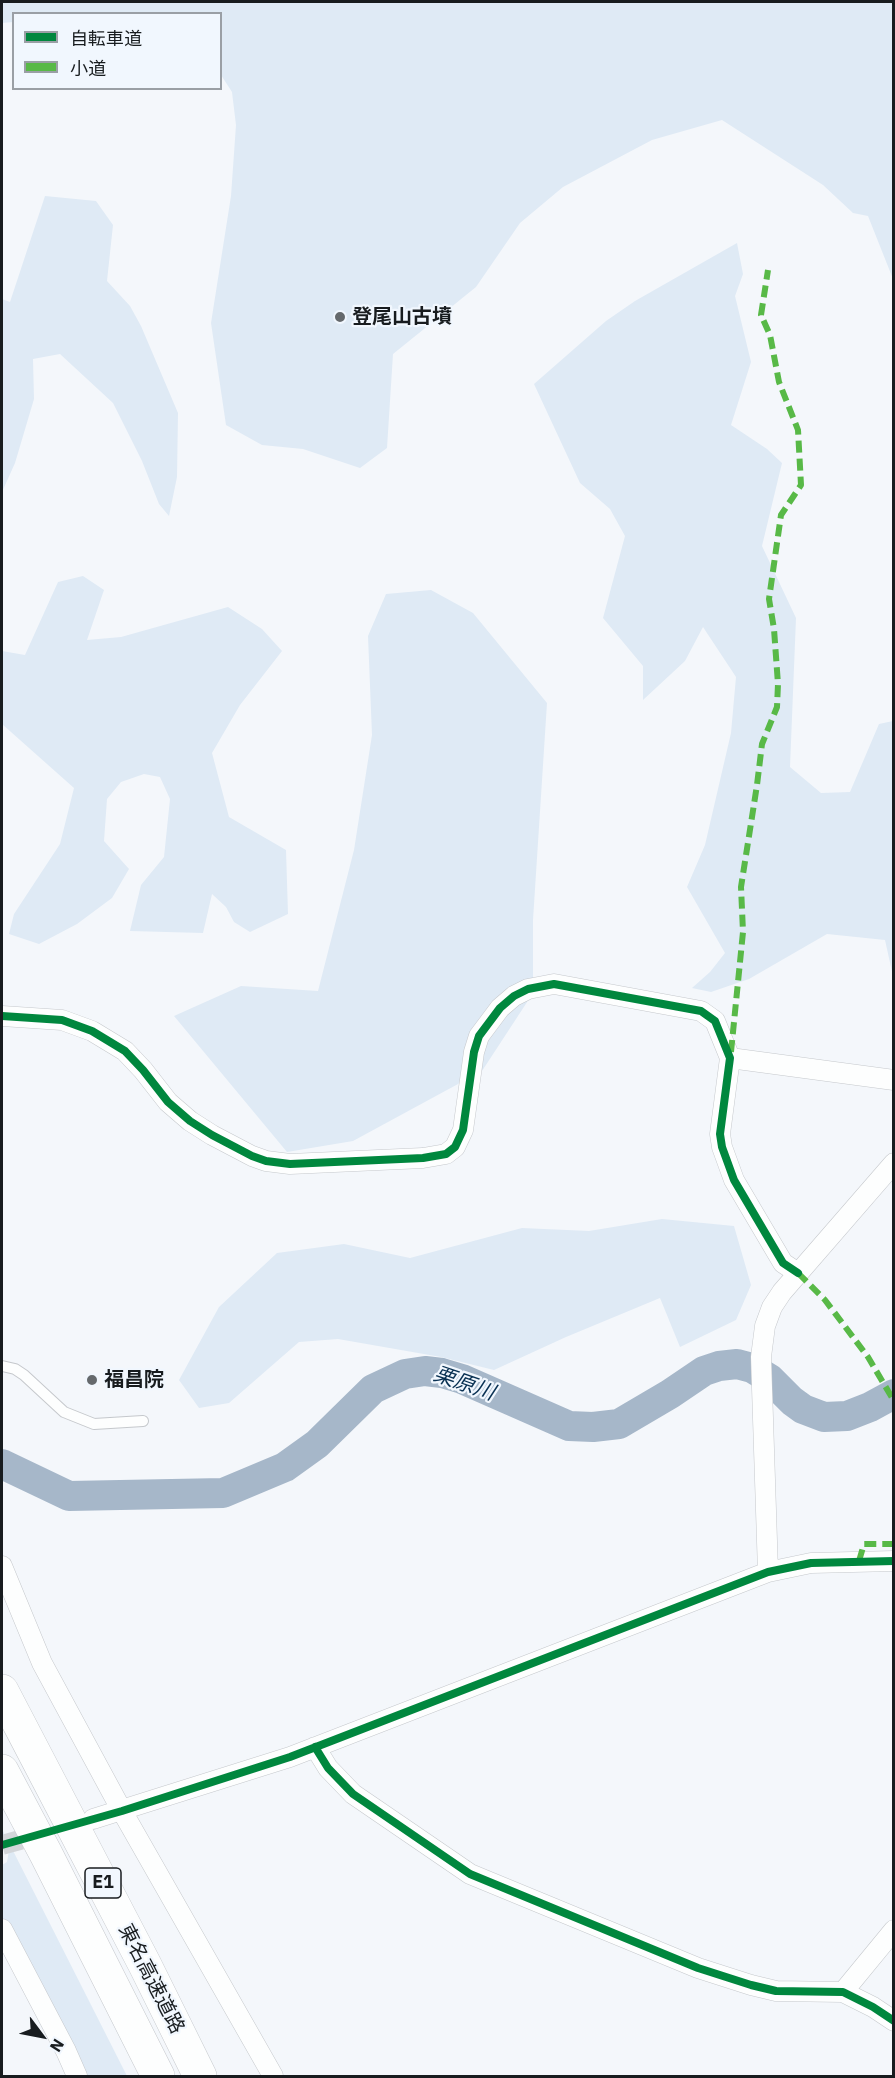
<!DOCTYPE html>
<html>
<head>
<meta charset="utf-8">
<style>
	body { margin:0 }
	#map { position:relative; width:895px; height:2078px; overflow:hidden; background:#f4f7fb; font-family:"IBM Plex Sans","Noto Sans JP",sans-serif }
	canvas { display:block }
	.frame { position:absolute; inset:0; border:3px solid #181c1f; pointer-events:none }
	.legend { position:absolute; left:12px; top:12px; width:210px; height:78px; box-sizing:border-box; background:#f1f7fe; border:2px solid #9a9fa5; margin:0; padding:8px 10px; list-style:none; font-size:18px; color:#181c1f }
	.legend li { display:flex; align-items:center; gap:12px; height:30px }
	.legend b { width:30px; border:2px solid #9a9fa5 }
	.north { position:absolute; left:12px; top:2006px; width:60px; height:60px; -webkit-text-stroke:4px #f1f7fe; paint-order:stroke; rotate:122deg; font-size:16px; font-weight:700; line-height:24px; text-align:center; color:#181c1f }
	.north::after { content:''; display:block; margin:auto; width:21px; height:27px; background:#181c1f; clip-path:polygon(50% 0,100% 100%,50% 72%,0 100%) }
</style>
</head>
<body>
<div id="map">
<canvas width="895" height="2078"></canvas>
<div class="frame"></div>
<ul class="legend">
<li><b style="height:8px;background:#00873e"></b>自転車道</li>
<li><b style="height:8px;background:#58b947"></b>小道</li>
</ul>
<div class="north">N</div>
</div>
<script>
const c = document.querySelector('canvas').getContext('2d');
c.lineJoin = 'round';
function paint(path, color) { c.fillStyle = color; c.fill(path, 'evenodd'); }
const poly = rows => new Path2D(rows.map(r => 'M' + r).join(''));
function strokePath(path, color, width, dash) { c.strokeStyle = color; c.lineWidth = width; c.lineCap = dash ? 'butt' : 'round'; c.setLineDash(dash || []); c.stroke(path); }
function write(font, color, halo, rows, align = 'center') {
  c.font = font + ' "IBM Plex Sans","Noto Sans JP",sans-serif'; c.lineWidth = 4.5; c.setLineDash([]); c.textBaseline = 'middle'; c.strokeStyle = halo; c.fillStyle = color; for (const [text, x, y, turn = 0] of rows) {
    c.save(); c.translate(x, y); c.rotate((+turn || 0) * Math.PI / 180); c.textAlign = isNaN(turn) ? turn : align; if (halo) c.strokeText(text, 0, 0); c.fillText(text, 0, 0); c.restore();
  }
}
paint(poly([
	[2,2,893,2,893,279,868,216,853,213,823,185,722,120,652,140,563,187,520,223,476,287,393,354,387,448,360,468,303,449,262,445,226,425,211,323,231,196,236,125,232,92,221,75,220,14,14,14,13,22,2,23],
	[45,196,96,201,113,225,107,281,130,306,141,326,178,413,177,477,169,516,159,504,142,461,113,403,60,354,33,359,34,399,15,463,2,492,2,299,10,302],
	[737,243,743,274,735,296,751,362,731,425,767,449,782,463,762,546,796,618,790,767,821,793,850,792,879,724,893,721,893,976,885,940,827,934,749,979,711,992,692,988,710,972,725,953,687,887,705,845,731,733,736,677,703,627,685,661,643,700,643,666,603,618,625,536,610,509,580,483,534,384,606,321,635,301],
	[83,576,104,590,87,640,121,637,228,607,262,629,282,651,240,705,212,753,229,817,286,850,288,914,250,932,234,922,226,907,212,894,203,933,130,931,141,885,164,857,170,799,160,777,144,774,121,782,107,799,104,841,129,869,112,898,77,924,39,944,9,934,14,914,60,844,74,788,2,724,2,651,25,655,58,582],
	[431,590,473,613,547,703,533,920,533,993,482,1071,353,1141,287,1152,174,1016,241,986,318,991,354,850,372,735,368,636,386,594],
	[662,1219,734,1226,751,1285,736,1320,680,1347,660,1298,566,1337,494,1370,441,1357,338,1339,299,1342,229,1403,199,1408,179,1380,219,1307,277,1253,344,1244,410,1258,522,1228,589,1231],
	[2,1829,127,2076,82,2076,72,2053,2,1918,2,1865,7,1862,9,1851,2,1834]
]), '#dfeaf5');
strokePath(poly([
	[2,1464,69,1496,223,1493,285,1467,317,1444,373,1389,405,1374,425,1371,442,1373,462,1379,569,1426,593,1427,619,1424,670,1394,704,1371,719,1366,737,1364,752,1368,770,1379,792,1401,803,1409,824,1417,847,1416,870,1407,894,1394]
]), '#a6b7c9', 30);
strokePath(poly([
	[2,1845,80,1823]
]), '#d3d6da', 20, [20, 10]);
const lane = poly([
	[2,1366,15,1369,24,1375,64,1412,94,1424,143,1421]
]);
const street = poly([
	[2,1016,62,1020,92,1031,125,1051,143,1070,168,1102,190,1121,212,1135,252,1156,266,1161,290,1164,423,1158,446,1154,455,1147,463,1130,474,1052,479,1036,500,1008,514,996,528,989,554,984,701,1011,715,1021,730,1058,720,1134,722,1147,734,1180,783,1263,798,1273],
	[730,1058,894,1080],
	[2,1566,42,1663,122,1811,273,2076],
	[768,1572,761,1357,765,1326,772,1307,782,1292,894,1163],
	[315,1747,328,1768,353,1794,470,1874,698,1968,751,1985,776,1991,843,1992,873,2007,894,2021],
	[93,1819,290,1757,768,1572,811,1563,894,1561],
	[2,1929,66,2051,77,2076],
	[843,1992,894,1930]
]);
const highway = poly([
	[2,1691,145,1965,200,2076],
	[2,1771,46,1854,158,2076]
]);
strokePath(lane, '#c5c8cc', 12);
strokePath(street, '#c5c8cc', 21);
strokePath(highway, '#c5c8cc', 34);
strokePath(lane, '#fdfefe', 10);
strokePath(street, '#fdfefe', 20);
strokePath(highway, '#fdfefe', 33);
strokePath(poly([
	[731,1052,743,932,741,887,757,785,762,744,777,707,778,684,774,629,769,599,781,515,801,485,798,430,779,382,770,335,761,315,768,270],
	[798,1273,825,1300,868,1357,894,1401],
	[859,1561,864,1544,894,1544]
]), '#58b947', 6, [12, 6]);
strokePath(poly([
	[2,1016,62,1020,92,1031,125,1051,143,1070,168,1102,190,1121,212,1135,252,1156,266,1161,290,1164,423,1158,446,1154,455,1147,463,1130,474,1052,479,1036,500,1008,514,996,528,989,554,984,701,1011,715,1021,730,1058,720,1134,722,1147,734,1180,783,1263,798,1273],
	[315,1747,328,1768,353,1794,470,1874,698,1968,751,1985,776,1991,843,1992,873,2007,894,2021],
	[2,1845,122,1811,290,1757,768,1572,811,1563,894,1561]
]), '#00873e', 8);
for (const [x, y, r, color] of [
	[340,317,6,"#65696c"],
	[92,1380,6,"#65696c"]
]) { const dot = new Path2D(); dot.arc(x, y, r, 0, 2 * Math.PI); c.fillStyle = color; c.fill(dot); strokePath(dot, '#f1f7fe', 2); }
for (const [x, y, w] of [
	[103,1883,36]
]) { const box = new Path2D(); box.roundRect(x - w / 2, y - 15, w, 30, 4.5); c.fillStyle = '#f1f7fe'; c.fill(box); strokePath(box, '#181c1f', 1.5); }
write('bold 18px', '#181c1f', null, [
	["E1",103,1883]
]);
write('bold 20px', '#181c1f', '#f1f7fe', [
	["登尾山古墳",352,317],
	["福昌院",104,1380]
], 'left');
write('20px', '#181c1f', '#f1f7fe', [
	["東名高速道路",151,1979,63]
]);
write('italic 21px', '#083052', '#f1f7fe', [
	["栗原川",464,1384,19]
]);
</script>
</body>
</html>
